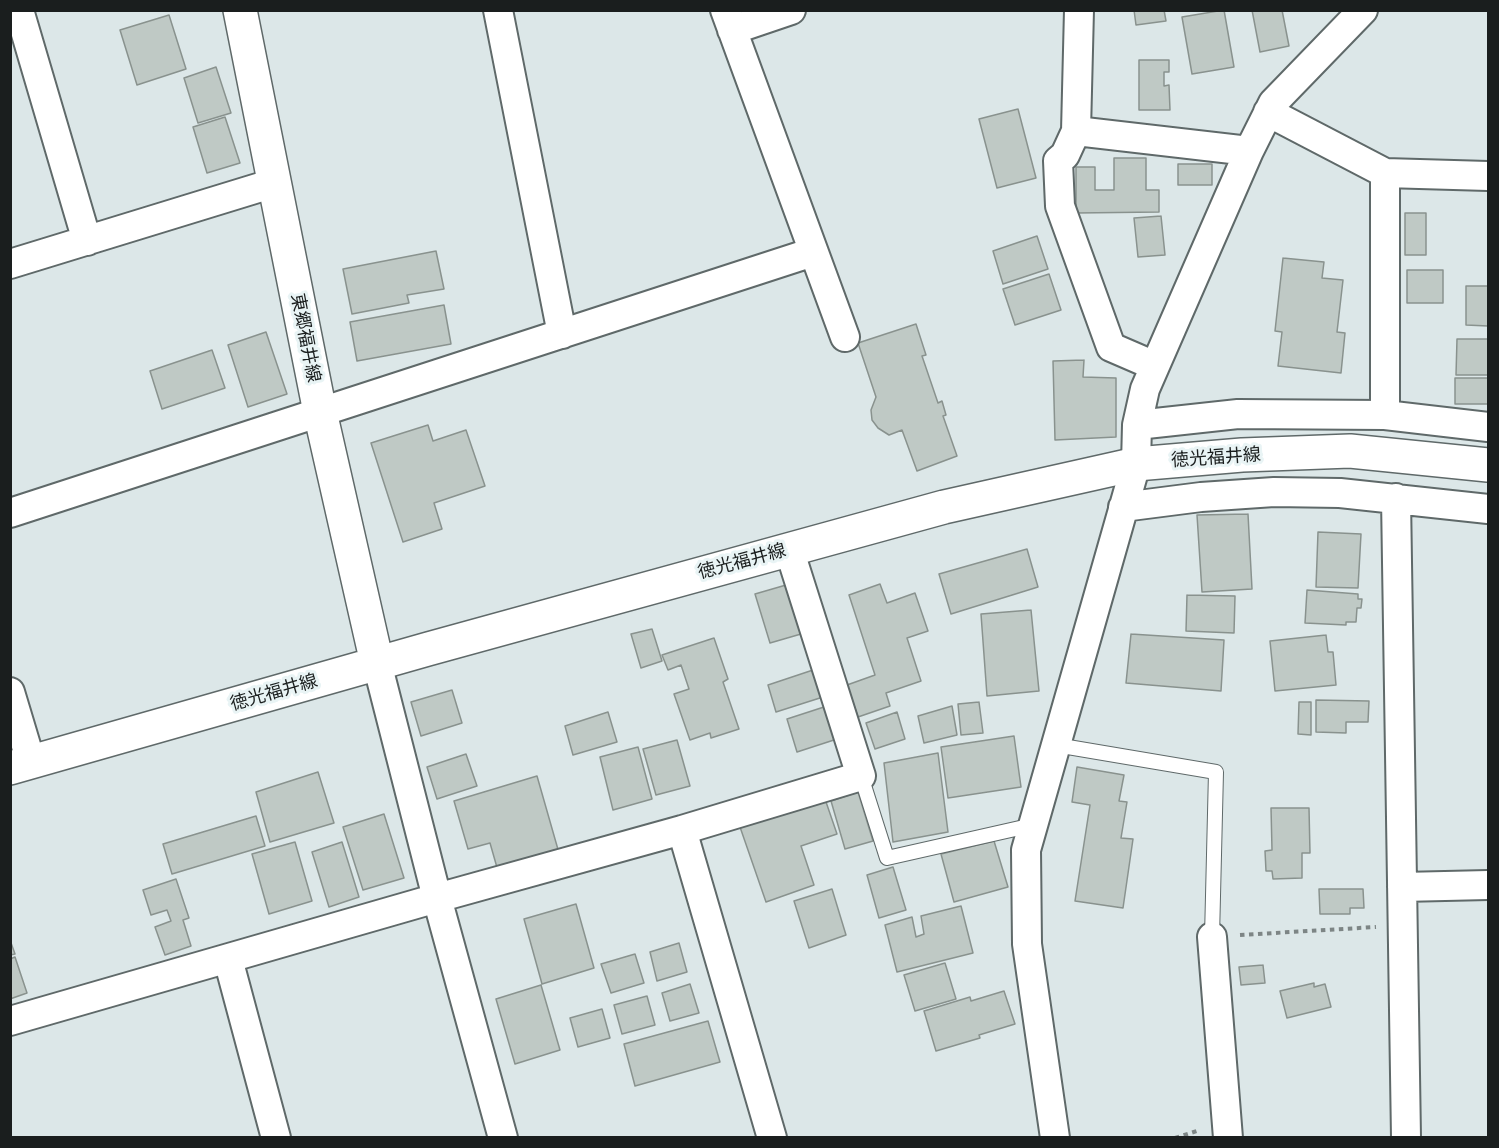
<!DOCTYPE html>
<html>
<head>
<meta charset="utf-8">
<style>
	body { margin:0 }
	#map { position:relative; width:1499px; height:1148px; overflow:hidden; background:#dce7e8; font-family:"Fira Sans Condensed",sans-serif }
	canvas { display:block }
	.frame { position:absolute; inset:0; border:12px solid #1a1e1e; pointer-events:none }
</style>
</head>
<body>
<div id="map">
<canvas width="1499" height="1148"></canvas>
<div class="frame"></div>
</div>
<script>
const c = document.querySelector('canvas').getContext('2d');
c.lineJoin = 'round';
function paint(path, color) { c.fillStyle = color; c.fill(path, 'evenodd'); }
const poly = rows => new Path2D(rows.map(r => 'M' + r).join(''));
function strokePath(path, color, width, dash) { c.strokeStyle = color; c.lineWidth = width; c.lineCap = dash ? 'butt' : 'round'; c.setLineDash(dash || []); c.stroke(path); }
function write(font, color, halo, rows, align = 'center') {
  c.font = font + ' "Fira Sans Condensed","Noto Sans JP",sans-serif'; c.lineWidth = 6; c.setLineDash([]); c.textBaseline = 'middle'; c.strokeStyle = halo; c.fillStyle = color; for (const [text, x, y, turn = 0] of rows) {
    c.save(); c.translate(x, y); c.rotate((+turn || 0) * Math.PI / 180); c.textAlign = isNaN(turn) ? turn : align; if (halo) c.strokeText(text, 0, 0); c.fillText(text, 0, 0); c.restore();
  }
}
const building = poly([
	[1134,10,1164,10,1166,21,1136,25,1134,10],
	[1224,10,1234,67,1192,74,1182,17,1224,10],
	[1252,10,1282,10,1289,46,1260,52,1252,10],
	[169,15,186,69,137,85,120,30,169,15],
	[1139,60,1169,60,1169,72,1164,72,1164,86,1169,85,1170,110,1139,110,1139,60],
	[216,67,231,113,198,123,184,78,216,67],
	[1018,109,1036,178,997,188,979,119,1018,109],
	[225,117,240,163,207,173,193,127,225,117],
	[1114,158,1146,158,1146,190,1159,190,1159,212,1076,213,1076,167,1095,167,1095,190,1114,190,1114,158],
	[1178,164,1212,164,1212,185,1178,185,1178,164],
	[1405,213,1426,213,1426,255,1405,255,1405,213],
	[1161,216,1165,255,1138,257,1134,218,1161,216],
	[1037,236,1048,269,1003,284,993,251,1037,236],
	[436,251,444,289,407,295,409,303,352,314,343,269,436,251],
	[1283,258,1324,262,1322,278,1343,280,1337,332,1345,333,1341,373,1278,366,1282,332,1275,331,1283,258],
	[1407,270,1443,270,1443,303,1407,303,1407,270],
	[1049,274,1061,310,1015,325,1003,289,1049,274],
	[1466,286,1488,286,1488,326,1466,325,1466,286],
	[444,305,451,344,357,361,350,322,444,305],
	[916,324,926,355,922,356,938,403,942,401,946,415,943,416,957,456,917,471,902,430,889,435,878,428,872,420,871,410,876,397,858,343,916,324],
	[266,332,287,394,248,407,228,345,266,332],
	[1457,339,1488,339,1488,375,1456,375,1457,339],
	[212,350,225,388,162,409,150,371,212,350],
	[1084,360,1083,377,1116,378,1116,437,1055,440,1053,361,1084,360],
	[1455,378,1488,378,1488,404,1455,404,1455,378],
	[428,425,433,441,466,430,485,486,434,503,442,529,403,542,371,443,428,425],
	[1248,514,1252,589,1202,592,1197,515,1248,514],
	[1318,532,1361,534,1358,588,1316,587,1318,532],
	[1027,549,1038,587,951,614,939,574,1027,549],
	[880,584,887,603,915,593,928,631,907,638,921,681,886,693,890,706,858,717,847,685,875,675,849,595,880,584],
	[786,585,801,634,770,643,755,594,786,585],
	[1307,590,1358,594,1358,599,1362,599,1361,608,1357,608,1356,622,1346,622,1346,625,1305,623,1307,590],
	[1187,595,1235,596,1234,633,1186,631,1187,595],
	[1031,610,1039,691,987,696,981,614,1031,610],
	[652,629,662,661,641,668,631,634,652,629],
	[1131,634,1224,640,1221,691,1126,683,1131,634],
	[1326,635,1328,652,1333,652,1336,685,1275,691,1270,641,1326,635],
	[714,638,728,679,723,682,739,729,711,738,710,733,690,740,674,694,689,689,681,665,668,670,662,655,714,638],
	[813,670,823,697,776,712,768,685,813,670],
	[452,690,462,723,421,736,411,702,452,690],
	[1316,700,1369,701,1368,722,1346,722,1346,733,1316,732,1316,700],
	[979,702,983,733,961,735,958,704,979,702],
	[1299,702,1311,702,1311,735,1298,734,1299,702],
	[827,706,837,739,797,752,787,719,827,706],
	[952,706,957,735,924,743,918,716,952,706],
	[608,712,617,742,573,755,565,726,608,712],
	[897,712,905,739,875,749,866,723,897,712],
	[1014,736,1021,787,948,798,941,747,1014,736],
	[677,740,690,786,656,795,643,749,677,740],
	[638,747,652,799,613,810,600,757,638,747],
	[938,753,948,832,893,842,884,763,938,753],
	[466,754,477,786,437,799,427,767,466,754],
	[1077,767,1124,775,1119,801,1127,802,1121,838,1133,839,1123,908,1075,901,1090,805,1072,802,1077,767],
	[318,772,334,823,270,842,256,792,318,772],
	[537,776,559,853,498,871,490,843,468,849,454,801,537,776],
	[858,792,873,841,845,849,831,801,858,792],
	[825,799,837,834,801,846,814,885,766,902,740,827,825,799],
	[1271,808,1309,808,1310,853,1302,853,1302,878,1273,879,1272,871,1266,871,1265,851,1272,850,1271,808],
	[384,814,404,878,363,890,343,827,384,814],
	[256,816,265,846,172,874,163,844,256,816],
	[994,841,1008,887,954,902,941,854,994,841],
	[295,842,312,901,269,914,252,854,295,842],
	[342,842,359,897,329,907,312,852,342,842],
	[893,867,906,910,879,918,867,875,893,867],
	[176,879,189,918,183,920,191,946,165,955,155,927,171,921,167,910,151,915,143,890,176,879],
	[832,889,846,935,809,948,794,901,832,889],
	[1319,889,1363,889,1364,908,1350,908,1350,914,1320,914,1319,889],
	[576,904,594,968,542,984,524,919,576,904],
	[961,906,973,953,897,972,885,925,912,917,916,937,924,934,921,916,961,906],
	[10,940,15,954,10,955,10,940],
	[679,943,687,972,657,981,650,952,679,943],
	[635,954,644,983,611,993,601,964,635,954],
	[15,957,27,993,10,999,10,959,15,957],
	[945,963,956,999,915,1011,904,975,945,963],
	[1263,965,1265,983,1241,985,1239,967,1263,965],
	[1314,983,1314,987,1325,984,1331,1007,1287,1018,1280,991,1314,983],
	[690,984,699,1013,670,1021,662,993,690,984],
	[541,985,560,1050,515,1064,496,999,541,985],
	[1004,991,1015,1024,979,1035,980,1038,936,1051,924,1011,970,997,971,1001,1004,991],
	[647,996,655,1025,622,1034,614,1005,647,996],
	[602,1009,610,1038,578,1047,570,1018,602,1009],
	[708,1021,720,1062,635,1086,624,1044,708,1021]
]);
paint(building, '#bfc9c5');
strokePath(building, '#89928e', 1.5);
const lane = poly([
	[1056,745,1216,772,1212,937],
	[861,776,887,858,1033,825]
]);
const street = poly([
	[19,10,87,241],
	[498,10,562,334],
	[725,10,845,337],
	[1079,10,1076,131,1249,151],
	[732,30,791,10],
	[1268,112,1385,173,1488,176],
	[1076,131,1065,155,1058,161,1060,206,1111,347,1155,366],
	[10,264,274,183],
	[1385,415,1385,173],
	[1137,425,1238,414,1385,415,1488,427],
	[1396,498,1406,1138],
	[1123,507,1201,497,1274,492,1340,493,1488,509],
	[10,513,813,252],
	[377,663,437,898,503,1138],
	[10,692,31,762],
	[682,830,861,776,789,549],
	[1402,887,1488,885],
	[1212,937,1228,1138],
	[228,959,276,1138],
	[10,1021,437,898,682,830,772,1138],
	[1055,1138,1027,944,1026,850,1136,464,1137,425,1145,389,1249,151,1273,103,1363,10]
]);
const secondary = poly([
	[240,10,320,412,377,663],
	[10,768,428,649,944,507,1136,464,1242,455,1350,451,1488,465]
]);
strokePath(lane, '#5f6969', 16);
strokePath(street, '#5f6969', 32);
strokePath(secondary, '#5f6969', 36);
strokePath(poly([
	[1240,935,1376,927],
	[1175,1138,1200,1130]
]), '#7d8585', 4, [4.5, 4.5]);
strokePath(lane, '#fff', 14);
strokePath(street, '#fff', 28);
strokePath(secondary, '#fff', 33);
write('18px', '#1a1e1e', '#e9f4f5', [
	["東郷福井線",305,338,79],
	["徳光福井線",1216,458,-4],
	["徳光福井線",742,562,-15],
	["徳光福井線",274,693,-16]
]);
</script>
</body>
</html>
